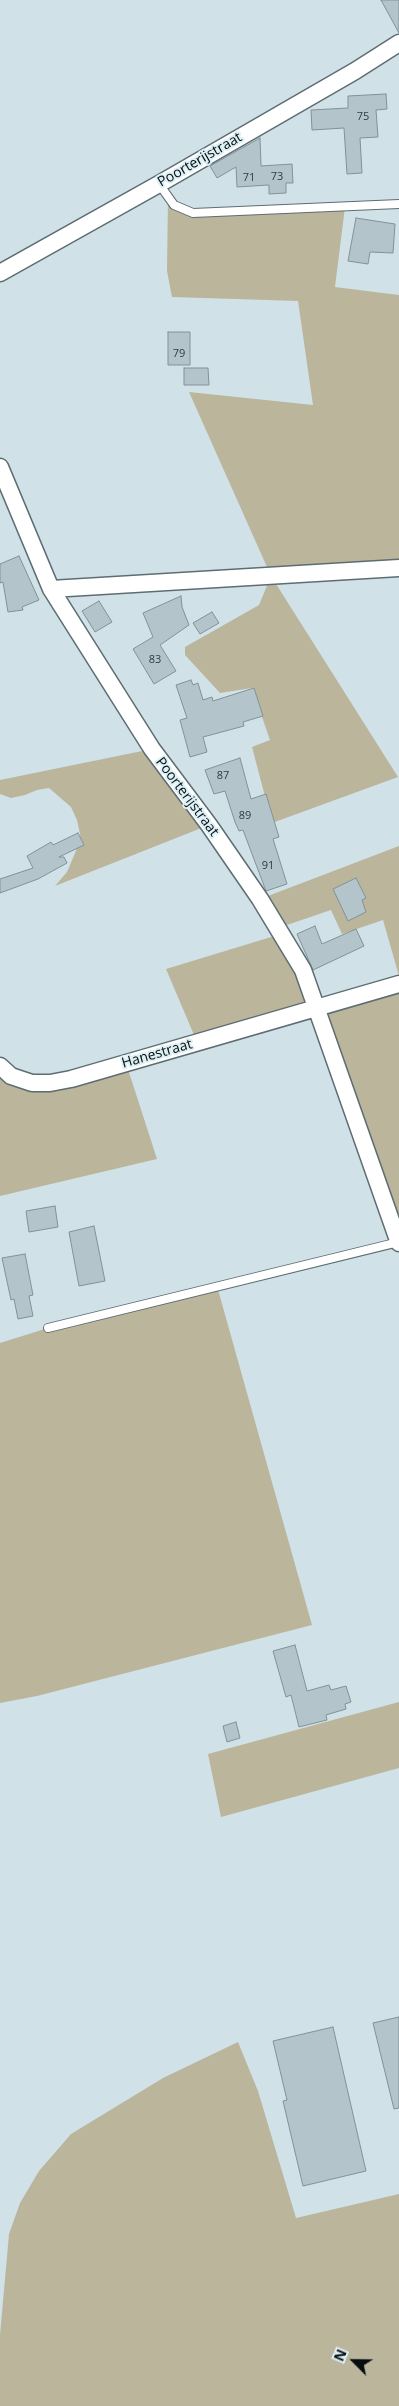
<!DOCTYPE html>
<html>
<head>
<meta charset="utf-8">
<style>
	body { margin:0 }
	#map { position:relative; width:399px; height:2406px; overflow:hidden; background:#d0e2e8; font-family:"Open Sans",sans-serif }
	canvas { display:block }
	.north { position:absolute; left:329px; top:2336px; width:50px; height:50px; -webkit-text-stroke:4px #ddf0f6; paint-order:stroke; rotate:293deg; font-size:14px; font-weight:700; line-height:20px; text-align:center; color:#070d0f }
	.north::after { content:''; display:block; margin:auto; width:18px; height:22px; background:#070d0f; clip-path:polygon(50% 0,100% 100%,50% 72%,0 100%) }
</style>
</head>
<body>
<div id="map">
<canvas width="399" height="2406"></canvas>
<div class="north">N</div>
</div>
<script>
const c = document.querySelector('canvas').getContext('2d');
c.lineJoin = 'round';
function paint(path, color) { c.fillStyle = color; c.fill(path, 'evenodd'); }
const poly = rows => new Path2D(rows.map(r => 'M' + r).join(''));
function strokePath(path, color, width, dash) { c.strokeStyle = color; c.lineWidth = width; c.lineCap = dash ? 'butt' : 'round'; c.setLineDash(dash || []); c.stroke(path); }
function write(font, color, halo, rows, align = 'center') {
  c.font = font + ' "Open Sans",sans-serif'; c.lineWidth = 4; c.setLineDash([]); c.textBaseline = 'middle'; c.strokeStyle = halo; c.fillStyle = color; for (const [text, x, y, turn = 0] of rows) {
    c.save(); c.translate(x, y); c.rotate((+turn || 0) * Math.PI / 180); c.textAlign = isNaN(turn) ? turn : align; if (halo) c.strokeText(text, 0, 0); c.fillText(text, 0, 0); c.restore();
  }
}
paint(poly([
	[168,196,180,209,345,207,335,287,399,295,399,568,271,576,398,777,272,823,252,747,270,740,252,688,220,693,185,655,185,647,259,605,271,576,189,392,313,405,298,301,172,297,167,271],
	[152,749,209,825,55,886,67,872,78,846,80,834,77,820,71,807,49,788,37,790,25,795,11,798,0,794,0,780],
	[399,846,399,976,383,920,342,934,331,910,278,928,260,899],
	[281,934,317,1007,197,1042,166,969],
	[399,989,399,1218,395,1212,327,1024,328,1015,333,1009],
	[126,1063,157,1159,0,1196,0,1066,32,1083],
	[217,1286,312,1625,37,1696,0,1703,0,1343,48,1328],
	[399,1702,399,1768,221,1817,208,1754],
	[238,2042,258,2091,296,2218,399,2194,399,2406,0,2406,0,2335,9,2234,20,2203,39,2171,71,2134,163,2078]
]), '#bbb59c');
const building = poly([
	[381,0,399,0,399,33,381,0],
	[386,94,387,109,376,110,378,137,360,138,362,173,347,174,344,128,312,130,311,110,348,108,348,96,386,94],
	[260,138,261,166,292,164,293,183,286,183,286,193,269,194,269,185,237,187,236,167,217,178,210,166,260,138],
	[356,218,395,224,393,253,370,252,368,264,348,261,356,218],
	[168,332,190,332,190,365,168,365,168,332],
	[184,368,208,368,209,385,184,385,184,368],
	[19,556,39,600,22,607,23,610,8,612,3,582,0,583,0,564,19,556],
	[181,596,182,607,189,625,160,645,176,671,154,684,133,649,153,637,143,613,181,596],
	[99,601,112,622,95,632,82,611,99,601],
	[212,612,219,623,200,634,193,623,212,612],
	[191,680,193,685,198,683,203,700,212,697,213,701,254,688,263,716,243,722,244,726,203,737,207,752,190,757,180,720,187,718,176,685,191,680],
	[240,758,251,799,266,794,279,837,273,839,287,884,266,891,243,830,239,831,235,822,225,791,214,794,205,770,240,758],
	[78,833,84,845,59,857,64,857,67,863,38,879,0,893,0,879,33,868,27,856,51,842,53,845,78,833],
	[356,878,366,898,362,900,366,912,348,921,333,889,356,878],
	[315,926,322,944,356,929,364,946,313,970,297,934,315,926],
	[55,1206,58,1227,29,1232,26,1211,55,1206],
	[94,1226,105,1281,79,1286,69,1232,94,1226],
	[25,1254,33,1295,29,1296,33,1316,18,1319,14,1299,11,1300,2,1258,25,1254],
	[295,1645,307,1691,329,1685,331,1690,346,1686,351,1702,345,1704,346,1709,326,1715,327,1720,299,1727,291,1695,286,1697,273,1651,295,1645],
	[236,1722,240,1738,227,1742,223,1726,236,1722],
	[399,2017,399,2108,394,2109,373,2023,399,2017],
	[333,2027,366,2171,303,2186,283,2101,287,2100,273,2041,333,2027]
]);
paint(building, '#b3c5cb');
strokePath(building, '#819297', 1);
const service = poly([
	[159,184,174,205,193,213,399,204],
	[48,1328,399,1242]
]);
const minor = poly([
	[0,273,159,184,355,71,399,43],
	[0,467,51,589,152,749,209,825,260,899,303,970,399,1243],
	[51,589,399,568],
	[0,1066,11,1076,32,1083,50,1083,71,1079,399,984]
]);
strokePath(service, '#5d6d72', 10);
strokePath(minor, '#5d6d72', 19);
strokePath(service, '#fff', 8);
strokePath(minor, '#fff', 16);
write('11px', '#323b3e', null, [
	["75",363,117],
	["73",277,177],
	["71",249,178],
	["79",179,354],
	["83",155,660],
	["87",223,776],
	["89",245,816],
	["91",268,866]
]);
write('14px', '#070d0f', '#ddf0f6', [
	["Poorterijstraat",200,160,-30],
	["Poorterijstraat",187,797,53],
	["Hanestraat",157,1054,-16]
]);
</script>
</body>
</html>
